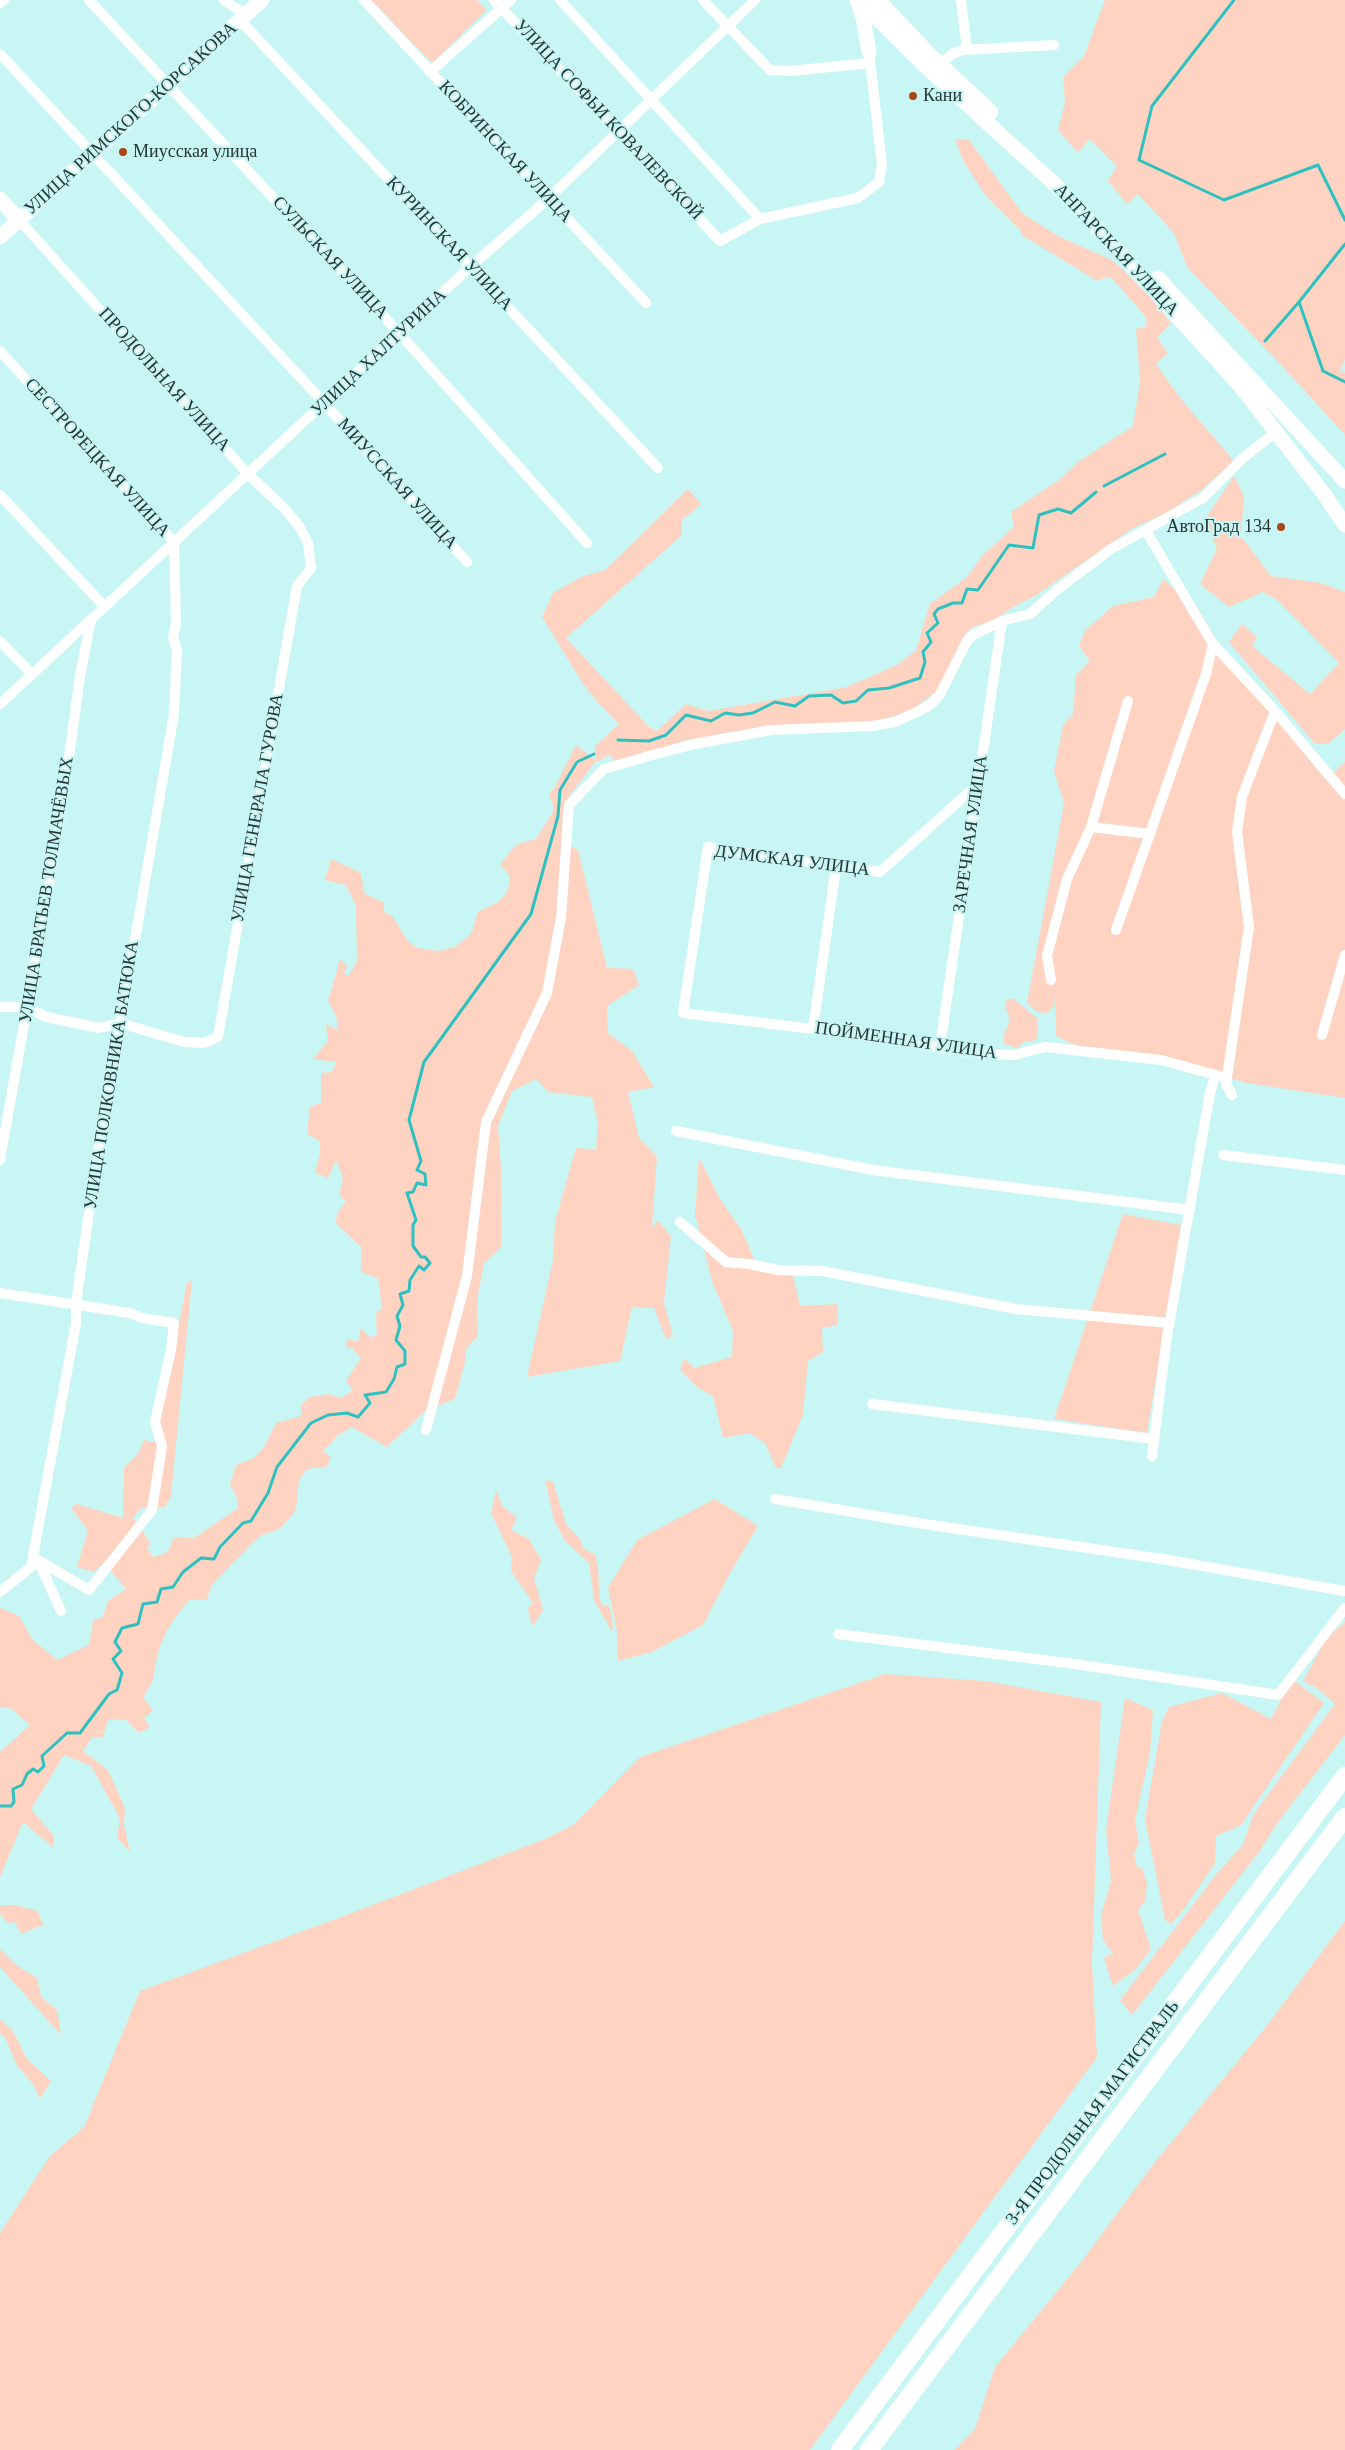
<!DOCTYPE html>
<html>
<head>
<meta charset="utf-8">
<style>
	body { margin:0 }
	canvas { display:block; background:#c8f6f4 }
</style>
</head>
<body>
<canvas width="1345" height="2450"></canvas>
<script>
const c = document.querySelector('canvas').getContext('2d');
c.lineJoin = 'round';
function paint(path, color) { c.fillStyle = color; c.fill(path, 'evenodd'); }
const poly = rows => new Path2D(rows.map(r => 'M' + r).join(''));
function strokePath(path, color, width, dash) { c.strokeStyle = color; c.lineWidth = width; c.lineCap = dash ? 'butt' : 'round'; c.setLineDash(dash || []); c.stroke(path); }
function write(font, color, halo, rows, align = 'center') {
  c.font = font + ' "Times New Roman",serif'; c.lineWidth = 4.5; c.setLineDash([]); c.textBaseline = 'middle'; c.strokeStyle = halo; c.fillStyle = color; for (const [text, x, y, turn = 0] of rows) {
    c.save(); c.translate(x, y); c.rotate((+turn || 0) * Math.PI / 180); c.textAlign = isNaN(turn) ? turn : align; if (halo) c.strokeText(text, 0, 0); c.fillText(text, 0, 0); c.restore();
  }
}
paint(poly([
	[371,0,477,0,487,10,432,63],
	[1105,0,1345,0,1345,359,1340,371,1345,373,1345,435,1284,368,1187,267,1174,233,1138,194,1127,204,1108,181,1117,166,1089,139,1078,153,1058,130,1065,102,1063,77,1084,56],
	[955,139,969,140,1022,213,1058,236,1114,261,1153,300,1171,323,1157,338,1168,353,1156,364,1180,398,1234,461,1200,491,1166,513,1133,528,1035,596,1013,607,994,620,971,628,965,634,938,690,913,709,881,721,760,728,732,732,687,740,623,759,614,761,610,755,604,757,603,760,596,761,569,796,563,812,561,842,578,850,607,968,633,969,639,985,607,1006,608,1033,632,1051,654,1087,628,1092,639,1138,657,1157,652,1227,658,1221,671,1236,664,1303,673,1335,666,1339,654,1308,632,1307,620,1361,527,1377,553,1260,555,1222,576,1148,596,1150,598,1123,592,1097,548,1092,536,1079,512,1091,498,1126,501,1167,501,1247,484,1263,477,1301,478,1336,465,1350,466,1358,455,1399,426,1410,387,1447,352,1427,338,1435,323,1451,331,1458,326,1467,307,1469,299,1480,296,1510,280,1529,262,1535,252,1543,211,1586,207,1600,189,1600,177,1615,166,1632,158,1652,152,1683,143,1697,153,1710,144,1718,150,1727,139,1733,126,1720,108,1719,103,1737,92,1737,83,1751,108,1770,125,1808,124,1825,130,1852,117,1838,120,1818,91,1766,64,1755,31,1809,53,1835,54,1848,23,1822,0,1877,0,1752,30,1725,10,1708,0,1707,0,1608,19,1616,32,1639,57,1660,89,1645,93,1620,103,1617,108,1601,126,1589,104,1563,94,1572,77,1567,88,1531,71,1508,77,1504,123,1518,124,1467,138,1454,144,1440,159,1443,155,1422,172,1334,179,1323,187,1283,192,1280,171,1496,165,1507,143,1507,133,1517,151,1544,147,1548,153,1557,168,1552,174,1537,194,1538,238,1508,237,1498,230,1484,236,1465,254,1458,264,1447,276,1423,301,1416,302,1404,309,1397,328,1394,342,1398,353,1390,346,1381,361,1358,352,1348,346,1347,347,1339,358,1341,361,1328,370,1338,377,1334,376,1313,382,1308,378,1278,361,1272,362,1248,336,1223,337,1213,346,1202,339,1195,343,1178,336,1160,328,1178,315,1173,320,1154,320,1141,307,1134,310,1107,321,1103,321,1073,332,1072,336,1062,313,1059,328,1041,326,1024,338,1030,336,1015,328,1001,340,959,348,966,344,972,348,977,357,961,356,906,346,885,325,880,331,859,361,873,364,893,384,903,384,912,393,917,407,940,417,948,438,951,455,947,471,934,478,912,500,901,508,890,510,876,500,864,517,844,536,839,554,810,549,793,554,789,576,745,596,761,595,746,619,724,599,704,583,684,542,617,553,593,581,577,605,570,688,489,701,504,682,520,682,535,566,638,649,727,657,731,686,704,708,711,847,687,897,665,916,650,930,604,967,577,982,556,1014,527,1011,512,1059,480,1078,462,1133,426,1140,382,1136,329,1147,326,1145,316,1111,277,1093,281,1093,278,1023,236,1020,230,985,195,963,160],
	[1234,476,1244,496,1241,536,1271,576,1321,583,1345,592,1345,729,1328,744,1315,744,1229,642,1242,624,1257,637,1252,646,1310,694,1339,663,1276,599,1263,592,1229,607,1200,584,1217,549,1205,519],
	[1163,579,1199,610,1229,661,1326,780,1345,762,1345,1098,1247,1083,1147,1054,1077,1046,1056,1036,1055,996,1054,1006,1047,1013,1037,1012,1027,1003,1064,803,1054,771,1063,725,1073,714,1076,675,1090,661,1079,646,1085,631,1113,606,1154,597],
	[1012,998,1037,1018,1037,1038,1032,1042,1024,1041,1018,1048,1004,1044,1004,1034,1010,1021,1005,1005,1007,1000],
	[699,1157,720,1199,741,1229,757,1266,793,1276,800,1306,838,1304,837,1325,822,1328,823,1352,808,1361,803,1414,781,1468,776,1468,765,1443,749,1433,723,1438,713,1396,698,1388,680,1370,684,1358,694,1368,732,1357,733,1331,712,1281,695,1214],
	[1123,1214,1181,1225,1147,1433,1054,1419],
	[545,1480,553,1482,566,1524,581,1540,583,1549,595,1554,598,1568,600,1599,603,1606,608,1605,611,1611,613,1628,612,1632,594,1600,589,1563,565,1541,554,1520],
	[496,1490,503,1507,517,1517,511,1530,529,1539,541,1560,534,1578,543,1610,532,1627,528,1608,533,1603,511,1571,512,1557,491,1513],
	[715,1499,758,1526,729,1575,703,1625,652,1652,618,1661,617,1631,608,1588,637,1540],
	[1345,1622,1345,1735,1278,1822,1259,1852,1132,2015,1120,2000,1219,1871,1243,1845,1253,1815,1335,1704,1317,1688,1303,1681,1326,1639],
	[886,1674,985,1681,1101,1702,1092,1965,1097,2057,810,2450,0,2450,0,2233,50,2156,84,2127,140,1991,336,1919,545,1839,573,1825,640,1757],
	[1292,1679,1324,1703,1241,1825,1216,1836,1215,1863,1184,1909,1171,1924,1165,1920,1145,1819,1162,1722,1169,1707,1222,1693,1271,1719],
	[1125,1698,1153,1710,1150,1753,1135,1820,1139,1843,1134,1854,1137,1867,1142,1868,1147,1884,1145,1901,1138,1910,1151,1949,1135,1970,1113,1986,1104,1958,1113,1953,1103,1940,1101,1916,1111,1880,1106,1830],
	[0,1905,15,1905,38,1911,43,1925,21,1934,15,1922,8,1923,0,1914],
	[1345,1921,1345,2450,955,2450,975,2429,995,2367,1082,2261,1151,2167,1269,2023],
	[0,1949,16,1965,37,1978,41,1997,57,2010,61,2035,0,1967],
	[0,2019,13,2031,27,2059,51,2081,40,2099,33,2084,17,2066,5,2037,0,2034]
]), '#fed3c1');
strokePath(poly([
	[1234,0,1152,106,1139,160,1224,200,1318,165,1345,220],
	[1345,244,1299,302,1323,371,1345,382],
	[1265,341,1299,302],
	[1104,486,1165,454],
	[618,740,649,741,666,735,686,715,711,721,725,713,739,715,753,713,775,702,795,706,809,696,831,695,843,703,856,701,868,690,889,688,920,678,925,662,923,652,931,642,927,633,938,623,934,614,938,609,953,603,962,603,967,589,978,590,1009,545,1033,548,1039,515,1058,509,1071,513,1096,492],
	[0,1806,11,1806,14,1802,13,1789,22,1785,27,1774,33,1769,38,1772,44,1766,42,1756,67,1733,80,1733,109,1694,117,1690,122,1673,113,1659,121,1651,115,1642,122,1628,138,1624,143,1604,157,1602,161,1589,173,1587,183,1572,201,1558,214,1559,220,1547,243,1523,251,1521,268,1493,277,1467,311,1423,328,1415,347,1413,358,1417,370,1403,365,1395,386,1392,394,1379,397,1367,405,1364,405,1351,396,1340,400,1326,397,1316,403,1305,400,1294,409,1291,410,1280,419,1266,424,1270,430,1263,425,1257,421,1257,413,1246,413,1225,416,1220,407,1193,413,1192,417,1183,426,1185,425,1174,417,1170,421,1161,409,1120,424,1062,531,914,558,816,560,790,577,762,594,754]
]), '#2ec1c0', 3);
strokePath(poly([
	[89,0,400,334,587,543],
	[224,0,246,15],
	[364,0,646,303],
	[494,0,720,241,760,219,858,198,879,182,882,164,869,52],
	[560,0,760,219],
	[703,0,770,70,790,71,870,63],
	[961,0,967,49,963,50],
	[0,3,4,0],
	[240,20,658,468],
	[0,54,325,404,467,562],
	[940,65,952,54,963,50,1054,45],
	[430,72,511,0],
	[0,351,174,542],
	[0,495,104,606],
	[1146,531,1213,644,1275,711,1345,794],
	[0,641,31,673],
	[0,704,470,267,548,199,755,0],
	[978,784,880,872,708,847,683,1013,813,1029,982,1054,1014,1055,1045,1047,1161,1060,1227,1078],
	[1091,827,1150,834],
	[1116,930,1206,674,1213,644],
	[1051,980,1047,956,1067,879,1091,827,1128,701],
	[0,1007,27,1007,46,1017,99,1028,120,1023,184,1042,204,1043,218,1037,297,586,311,568,308,543,299,526,283,507,248,474,20,221],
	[813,1029,836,867],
	[1322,1035,1345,955],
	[940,1047,1002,621],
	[1232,1095,1226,1084,1249,927,1237,832,1242,797,1275,711],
	[676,1131,873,1170,1190,1210],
	[1223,1155,1345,1170],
	[0,1160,61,816,80,676,91,619],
	[680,1222,726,1262,749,1264,778,1270,822,1271,1016,1309,1170,1323],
	[0,1293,130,1313,142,1318,174,1323,171,1350,155,1422,162,1446,152,1510,89,1590,38,1560,31,1567],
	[872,1404,1154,1439],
	[426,1430,467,1276,486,1122,547,993,561,918,569,805,604,769,649,756,695,744,771,730,872,726,895,722,917,712,930,705,939,696,967,641,973,635,1002,621,1030,614,1058,589,1111,549,1203,498,1243,458,1276,432],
	[1152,1456,1167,1336,1210,1093,1215,1076],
	[775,1499,924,1524,1162,1559,1345,1591],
	[38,1560,61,1611],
	[0,1592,31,1567,76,1323,76,1303,95,1171,174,714,177,650,173,638,176,624,174,542],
	[838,1634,1075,1664,1278,1695,1345,1608]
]), '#fff', 10);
strokePath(poly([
	[857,0,863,17,869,52],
	[859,0,923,64,1049,179,1101,232,1242,388,1324,494,1345,525],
	[878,0,929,54,991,112],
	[0,199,20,221],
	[0,237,262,0],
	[1158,278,1345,481]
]), '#fff', 15);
strokePath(poly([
	[840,2450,1345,1776],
	[869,2450,1345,1817]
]), '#fff', 18);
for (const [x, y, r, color] of [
	[913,96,5,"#ab4714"],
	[123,152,5,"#ab4714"],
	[1281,527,5,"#ab4714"]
]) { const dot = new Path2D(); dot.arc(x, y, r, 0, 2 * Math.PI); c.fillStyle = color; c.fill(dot); strokePath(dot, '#c8f6f4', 2); }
write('18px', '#253737', '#c8f6f4', [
	["Кани",923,96],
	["Миусская улица",133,152],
	["АвтоГрад 134",1271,527,"right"]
], 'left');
write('18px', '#253737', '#c8f6f4', [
	["УЛИЦА РИМСКОГО-КОРСАКОВА",131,119,-42],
	["УЛИЦА СОФЬИ КОВАЛЕВСКОЙ",608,120,47],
	["КОБРИНСКАЯ УЛИЦА",505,152,47],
	["КУРИНСКАЯ УЛИЦА",449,244,47],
	["АНГАРСКАЯ УЛИЦА",1116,250,47],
	["СУЛЬСКАЯ УЛИЦА",330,258,47],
	["УЛИЦА ХАЛТУРИНА",379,353,-43],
	["ПРОДОЛЬНАЯ УЛИЦА",164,380,48],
	["СЕСТРОРЕЦКАЯ УЛИЦА",97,458,48],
	["МИУССКАЯ УЛИЦА",397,484,48],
	["УЛИЦА ГЕНЕРАЛА ГУРОВА",258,808,-80],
	["ЗАРЕЧНАЯ УЛИЦА",971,834,-82],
	["ДУМСКАЯ УЛИЦА",792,861,7],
	["УЛИЦА БРАТЬЕВ ТОЛМАЧЁВЫХ",47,890,-81],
	["ПОЙМЕННАЯ УЛИЦА",906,1041,8],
	["УЛИЦА ПОЛКОВНИКА БАТЮКА",112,1075,-81],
	["3-Я ПРОДОЛЬНАЯ МАГИСТРАЛЬ",1093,2113,-53]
]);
</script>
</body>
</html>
